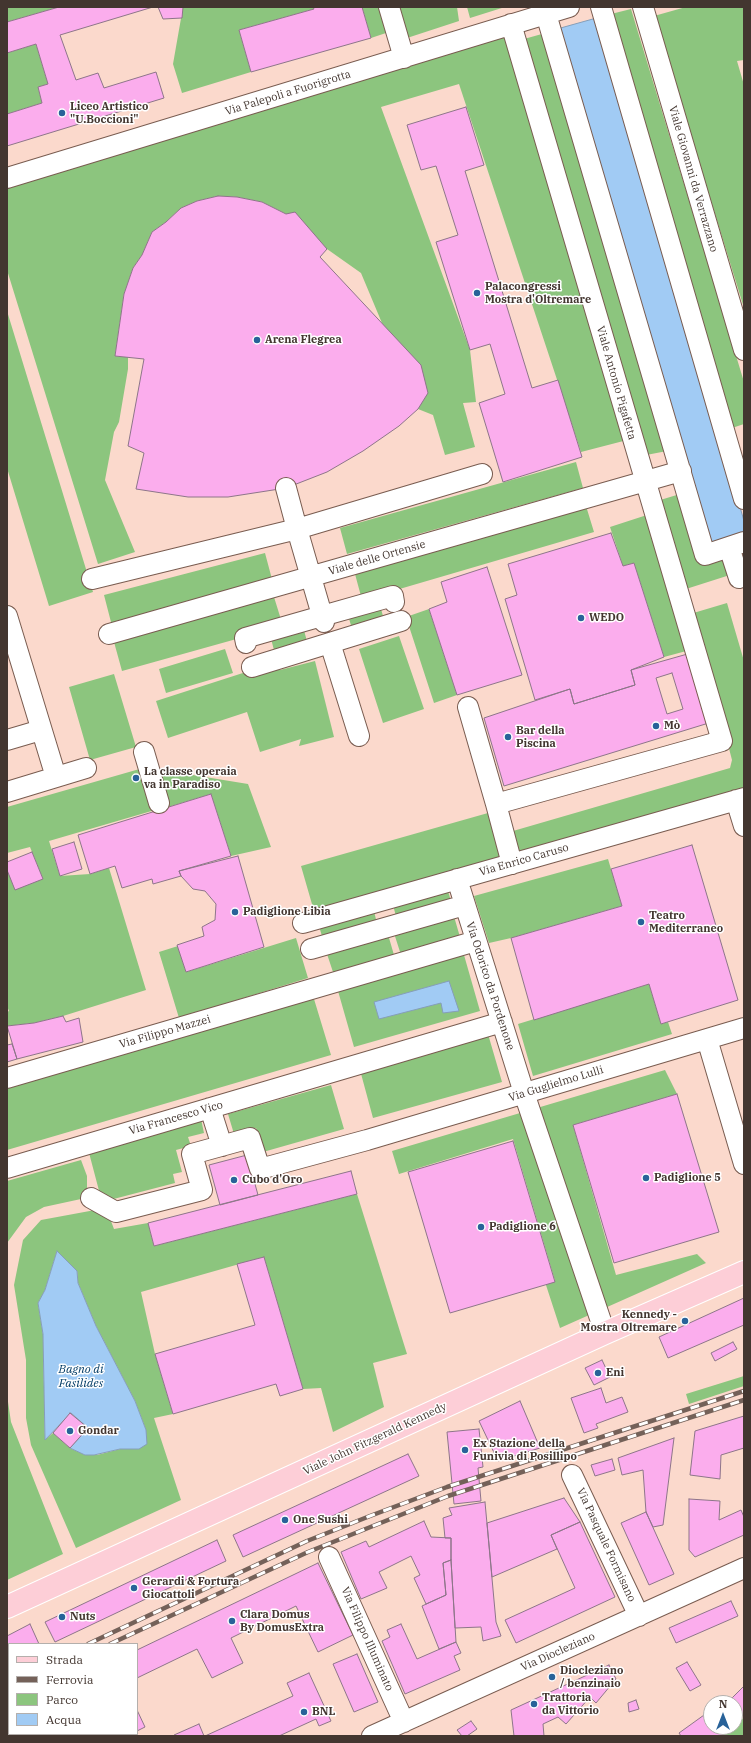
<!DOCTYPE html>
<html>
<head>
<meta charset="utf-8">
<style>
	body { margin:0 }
	#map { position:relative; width:751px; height:1743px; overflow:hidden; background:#fbd9cc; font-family:"IBM Plex Serif",serif }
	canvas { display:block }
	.frame { position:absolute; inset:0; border:8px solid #433630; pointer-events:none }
	.legend { position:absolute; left:8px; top:1643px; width:130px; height:92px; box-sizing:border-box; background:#fff; border:1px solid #b4afac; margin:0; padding:5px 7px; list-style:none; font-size:12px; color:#433630 }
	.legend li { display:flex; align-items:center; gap:8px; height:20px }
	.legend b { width:20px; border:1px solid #b4afac }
	.north { position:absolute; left:703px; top:1695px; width:40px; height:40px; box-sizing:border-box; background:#fff; border:1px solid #b4afac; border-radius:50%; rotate:0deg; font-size:11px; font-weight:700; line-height:16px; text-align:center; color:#433630 }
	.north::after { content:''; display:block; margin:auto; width:14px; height:18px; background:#286299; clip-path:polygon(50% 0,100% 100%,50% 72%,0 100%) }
</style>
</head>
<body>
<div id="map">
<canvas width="751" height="1743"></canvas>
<div class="frame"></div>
<ul class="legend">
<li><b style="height:5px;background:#fdced7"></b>Strada</li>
<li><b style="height:5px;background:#746159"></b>Ferrovia</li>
<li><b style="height:11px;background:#8cc57e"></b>Parco</li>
<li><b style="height:11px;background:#a1cbf4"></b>Acqua</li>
</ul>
<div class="north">N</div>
</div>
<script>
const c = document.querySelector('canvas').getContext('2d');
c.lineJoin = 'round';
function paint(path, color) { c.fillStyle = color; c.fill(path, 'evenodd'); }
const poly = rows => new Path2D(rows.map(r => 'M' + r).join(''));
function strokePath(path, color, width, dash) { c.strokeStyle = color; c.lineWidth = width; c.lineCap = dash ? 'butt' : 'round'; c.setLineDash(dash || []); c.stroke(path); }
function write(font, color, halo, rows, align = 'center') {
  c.font = font + ' "IBM Plex Serif",serif'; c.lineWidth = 3; c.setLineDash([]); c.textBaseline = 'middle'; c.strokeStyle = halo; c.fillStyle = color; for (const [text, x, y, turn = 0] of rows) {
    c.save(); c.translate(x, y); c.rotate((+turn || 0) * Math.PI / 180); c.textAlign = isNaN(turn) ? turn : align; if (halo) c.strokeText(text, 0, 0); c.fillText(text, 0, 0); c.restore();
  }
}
paint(poly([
	[7,7,59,7,7,22],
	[183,7,313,7,314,9,239,30,251,72,182,93,173,64],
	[362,7,382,7,389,32,371,38],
	[399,7,457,7,459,21,407,38],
	[467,7,505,7,470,18],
	[686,7,744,7,744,60,737,61,744,85,744,308,654,16],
	[631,9,744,382,744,424,729,429,611,14],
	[549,32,667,451,641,456,635,438,581,452,459,84,381,107,470,350,476,402,463,403,475,447,445,455,433,415,418,409,361,273,327,249,286,214,262,202,237,197,218,196,197,201,181,208,166,222,152,232,142,255,133,268,124,294,115,356,128,357,128,369,119,422,114,432,105,480,135,552,98,564,7,270,7,186,512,35,524,39],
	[36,44,48,84,38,87,42,103,7,114,7,53],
	[7,311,93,592,49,606,7,468],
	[576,462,583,488,347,554,340,528],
	[680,494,726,554,733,574,686,589,657,501],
	[586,506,594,532,362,600,355,574],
	[650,514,690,650,664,657,634,563,623,566,610,527],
	[265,553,273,583,112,626,104,595],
	[274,597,283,626,122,671,114,642],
	[379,602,385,623,353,632,347,612],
	[727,603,744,661,744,789,520,854,513,831,730,768,732,760,725,733,690,614],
	[429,609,457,695,434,703,406,617],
	[302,623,308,645,275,654,269,631],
	[399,636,424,709,383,723,359,649],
	[225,649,233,673,166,693,159,669],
	[315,661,334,737,299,746,301,739,260,752,247,712,168,738,156,701,277,662,280,670],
	[114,674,136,747,90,760,69,687],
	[143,768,155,810,49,841,60,876,90,874,109,868,146,990,63,1016,34,1023,7,1026,7,1012,9,1011,7,1006,7,870,43,879,30,847,7,853,7,807],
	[156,769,248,784,271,847,231,856,211,794,168,807],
	[488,813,503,865,316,918,301,866],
	[608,859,622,906,511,938,489,943,474,896],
	[447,888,452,904,397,920,393,905],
	[374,911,378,928,324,943,319,926],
	[453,913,460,937,401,955,393,930],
	[387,931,394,955,334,975,326,951],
	[296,938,308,978,179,1018,159,952,178,946,186,972],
	[464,955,480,1011,354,1047,338,991],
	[649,984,661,1024,668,1022,672,1034,533,1076,518,1024],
	[314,999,331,1055,7,1150,7,1088],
	[488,1034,502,1082,373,1118,360,1070],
	[665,1070,677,1094,573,1125,616,1275,697,1254,706,1263,560,1328,545,1282,555,1281,513,1139,399,1174,392,1151],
	[331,1085,344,1129,263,1152,256,1128,234,1134,228,1114],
	[201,1119,204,1133,188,1137,191,1146,176,1150,182,1172,173,1174,175,1183,102,1202,88,1149],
	[81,1160,87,1176,87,1190,81,1199,44,1207,26,1217,7,1243,7,1181],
	[357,1194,407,1354,373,1363,384,1407,333,1432,321,1388,303,1389,264,1257,141,1292,155,1354,173,1414,154,1418,181,1500,76,1548,31,1445,26,1418,26,1360,14,1285,23,1240,41,1220,106,1208,114,1229,148,1223,154,1246],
	[57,1251,77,1271,78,1283,96,1326,135,1401,146,1430,139,1449,120,1449,97,1455,85,1455,70,1448,53,1433,45,1440,43,1334,38,1303,45,1290],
	[744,1376,744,1386,689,1404,686,1394],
	[7,1395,11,1422,63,1554,7,1580],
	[744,1717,744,1736,721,1736,735,1727]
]), '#8cc57e');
const water = poly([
	[600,17,744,521,744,535,709,547,557,29,600,17],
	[449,981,459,1011,443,1013,441,1003,379,1019,374,1002,449,981],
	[57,1251,77,1271,78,1283,96,1326,135,1401,146,1430,147,1444,139,1449,120,1449,94,1455,85,1455,70,1448,88,1428,71,1413,45,1440,43,1334,38,1303,45,1290,57,1251]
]);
paint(water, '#a1cbf4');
strokePath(water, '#859eb9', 1);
const building = poly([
	[59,7,153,7,60,35,76,80,98,73,104,88,156,72,164,98,7,146,7,114,42,103,38,87,48,84,36,44,7,53,7,22,59,7],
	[158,7,183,7,182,18,163,19,158,7],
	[313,7,362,7,371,38,251,72,239,30,314,9,313,7],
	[466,107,484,165,465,171,532,388,558,380,582,457,503,482,479,403,505,394,490,344,470,350,436,242,458,235,436,166,421,170,407,125,466,107],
	[218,196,237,197,262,202,286,214,295,212,327,249,320,257,421,365,428,393,418,409,399,426,363,451,327,472,286,488,228,497,188,497,136,489,144,453,128,446,144,359,115,356,124,294,133,268,142,255,152,232,166,222,181,208,197,201,218,196],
	[611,533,623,566,634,563,664,657,631,670,635,685,574,704,570,689,535,700,505,599,517,595,508,564,611,533],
	[487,567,522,675,457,695,429,609,447,602,441,582,487,567],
	[691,653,712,722,504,786,484,718,570,689,574,704,635,685,631,670,691,653],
	[672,673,683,709,667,714,656,678,672,673],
	[211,794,231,856,179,871,181,876,153,884,152,879,122,888,115,866,90,874,78,835,211,794],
	[74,842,82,869,60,876,52,849,74,842],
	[692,845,738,1000,661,1024,649,984,534,1020,511,938,622,906,611,869,692,845],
	[32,852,43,879,15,890,7,870,7,862,32,852],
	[238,856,264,947,186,972,177,945,204,936,202,927,215,920,216,904,205,891,193,889,181,876,179,871,238,856],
	[63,1016,66,1022,79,1018,83,1042,17,1059,7,1026,34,1023,63,1016],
	[12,1044,17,1059,7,1062,7,1045,12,1044],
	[677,1094,719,1232,614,1263,573,1125,677,1094],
	[513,1141,555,1282,450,1313,408,1172,513,1141],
	[247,1155,258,1195,220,1205,209,1165,247,1155],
	[351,1171,357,1194,154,1246,148,1223,351,1171],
	[264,1257,303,1389,280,1396,276,1384,173,1414,155,1354,255,1325,237,1264,264,1257],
	[744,1298,744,1325,668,1358,659,1337,744,1298],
	[733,1342,737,1349,715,1361,711,1353,733,1342],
	[602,1360,610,1377,594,1385,585,1368,602,1360],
	[601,1388,606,1403,622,1397,628,1412,596,1424,598,1428,584,1433,571,1398,601,1388],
	[520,1401,540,1448,498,1461,479,1421,520,1401],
	[70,1413,88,1428,70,1448,53,1433,70,1413],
	[744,1416,744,1448,721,1455,720,1479,690,1475,695,1431,744,1416],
	[479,1429,483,1467,478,1468,481,1501,454,1504,447,1432,479,1429],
	[674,1438,663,1525,653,1527,646,1512,643,1470,622,1475,618,1458,674,1438],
	[408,1454,419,1476,243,1557,233,1535,408,1454],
	[612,1459,615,1470,595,1476,591,1465,612,1459],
	[564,1498,580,1522,551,1535,557,1549,492,1577,487,1523,564,1498],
	[689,1499,720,1501,719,1520,741,1510,744,1517,744,1535,695,1557,689,1550,689,1499],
	[485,1502,496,1622,501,1636,483,1641,481,1627,455,1628,451,1560,451,1538,445,1538,443,1518,452,1515,449,1508,485,1502],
	[646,1512,674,1574,649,1585,621,1523,646,1512],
	[424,1521,431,1537,451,1538,451,1560,443,1563,446,1595,426,1604,414,1578,420,1575,411,1556,379,1572,387,1588,361,1599,341,1552,366,1541,369,1547,424,1521],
	[580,1522,615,1597,516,1643,505,1620,575,1588,551,1535,580,1522],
	[217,1540,226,1561,55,1642,45,1622,217,1540],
	[451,1560,456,1642,439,1649,422,1606,446,1595,443,1563,451,1560],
	[318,1563,353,1635,318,1652,296,1606,231,1638,243,1663,212,1678,197,1649,137,1678,137,1650,318,1563],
	[731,1601,738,1616,676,1643,669,1628,731,1601],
	[30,1624,39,1644,9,1644,9,1665,7,1666,7,1636,30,1624],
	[401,1624,417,1659,456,1642,461,1653,454,1656,460,1670,405,1694,382,1641,390,1637,387,1630,401,1624],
	[357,1654,378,1702,354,1712,333,1664,357,1654],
	[687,1662,701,1685,690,1691,676,1668,687,1662],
	[609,1665,616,1679,596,1703,590,1697,566,1724,558,1717,543,1724,544,1736,514,1736,511,1710,609,1665],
	[309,1673,331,1721,319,1726,316,1719,279,1736,205,1736,293,1696,287,1683,309,1673],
	[744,1686,744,1717,735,1707,735,1703,731,1703,729,1701,744,1686],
	[636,1700,639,1709,629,1712,628,1703,636,1700],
	[9,1708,9,1734,94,1734,95,1736,7,1736,7,1709,9,1708],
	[137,1710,145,1727,137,1731,137,1710],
	[711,1710,711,1727,733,1727,721,1736,681,1736,679,1733,711,1710],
	[471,1721,477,1729,467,1736,462,1736,457,1730,471,1721],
	[199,1724,204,1736,175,1736,174,1735,199,1724]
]);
paint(building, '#fbaded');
strokePath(building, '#8d7589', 1);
const minor = poly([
	[389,7,404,58],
	[601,7,744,499],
	[643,7,744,350],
	[546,14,705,555,744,542],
	[511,24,722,741,496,804,512,864],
	[7,178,569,7],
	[286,488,297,529,482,474],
	[729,547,739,578],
	[92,579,297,529,324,622],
	[7,616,56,777],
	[109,634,681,471],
	[246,643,245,638,322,616,393,596,394,602],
	[330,643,359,736],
	[252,667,401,621],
	[468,707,496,804],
	[7,740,41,730],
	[144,752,159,803],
	[7,792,86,768],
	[736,800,744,826],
	[457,879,524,1093,605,1333],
	[303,923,744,798],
	[311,949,465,905],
	[707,1039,744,1164],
	[7,1078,476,941],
	[210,1108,222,1146],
	[7,1168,502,1022],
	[91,1198,116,1212,202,1190,192,1154,250,1138,260,1169,367,1140,744,1028],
	[572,1475,639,1616],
	[329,1557,404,1722],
	[372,1736,744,1568]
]);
const major = poly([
	[7,1607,605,1333,744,1272]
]);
strokePath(minor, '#795c50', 22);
strokePath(major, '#fff', 24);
strokePath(minor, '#fff', 20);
strokePath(major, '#fdced7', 22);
const rail = poly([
	[88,1644,307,1541,370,1516,447,1487,744,1391],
	[110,1644,308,1552,448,1496,744,1400],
	[7,1682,9,1681],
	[7,1692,9,1691]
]);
strokePath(rail, '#746159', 4.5);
strokePath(rail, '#fff', 3, [9]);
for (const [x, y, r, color] of [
	[62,113,4,"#286299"],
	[477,293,4,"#286299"],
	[257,340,4,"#286299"],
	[581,618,4,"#286299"],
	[656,726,4,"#286299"],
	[508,737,4,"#286299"],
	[136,778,4,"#286299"],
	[235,912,4,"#286299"],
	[641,922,4,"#286299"],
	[646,1178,4,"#286299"],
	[234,1180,4,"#286299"],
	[481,1227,4,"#286299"],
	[685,1321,4,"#286299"],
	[598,1373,4,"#286299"],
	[70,1431,4,"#286299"],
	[465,1450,4,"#286299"],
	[285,1520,4,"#286299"],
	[134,1588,4,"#286299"],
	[62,1617,4,"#286299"],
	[232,1621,4,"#286299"],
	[552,1677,4,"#286299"],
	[534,1704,4,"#286299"],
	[304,1712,4,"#286299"]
]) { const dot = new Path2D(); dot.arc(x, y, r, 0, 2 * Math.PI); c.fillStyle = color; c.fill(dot); strokePath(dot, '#fff', 1.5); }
write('11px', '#433630', '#fff', [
	["Via Palepoli a Fuorigrotta",288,93,-17],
	["Viale Giovanni da Verrazzano",693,179,74],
	["Viale Antonio Pigafetta",616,383,74],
	["Viale delle Ortensie",377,558,-16],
	["Via Enrico Caruso",524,860,-16],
	["Via Odorico da Pordenone",490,986,72],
	["Via Filippo Mazzei",165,1032,-16],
	["Via Guglielmo Lulli",556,1084,-17],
	["Via Francesco Vico",176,1118,-16],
	["Viale John Fitzgerald Kennedy",375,1439,-25],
	["Via Pasquale Formisano",606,1545,65],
	["Via Filippo Illuminato",367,1639,66],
	["Via Diocleziano",558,1652,-24]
]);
write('bold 11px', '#433630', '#fff', [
	["Liceo Artistico",70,107],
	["\"U.Boccioni\"",70,120],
	["Palacongressi",485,287],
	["Mostra d'Oltremare",485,300],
	["Arena Flegrea",265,340],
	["WEDO",589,618],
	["Mò",664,726],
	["Bar della",516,731],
	["Piscina",516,744],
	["La classe operaia",144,772],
	["va in Paradiso",144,785],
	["Padiglione Libia",243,912],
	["Teatro",649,916],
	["Mediterraneo",649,929],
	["Padiglione 5",654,1178],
	["Cubo d'Oro",242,1180],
	["Padiglione 6",489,1227],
	["Kennedy -",677,1315,"right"],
	["Mostra Oltremare",677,1328,"right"],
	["Eni",606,1373],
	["Gondar",78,1431],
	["Ex Stazione della",473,1444],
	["Funivia di Posillipo",473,1457],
	["One Sushi",293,1520],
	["Gerardi & Fortura",142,1582],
	["Giocattoli",142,1595],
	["Clara Domus",240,1615],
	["By DomusExtra",240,1628],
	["Nuts",70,1617],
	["Diocleziano",560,1671],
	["/ benzinaio",560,1684],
	["Trattoria",542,1698],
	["da Vittorio",542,1711],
	["BNL",312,1712]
], 'left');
write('italic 12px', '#033c66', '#fff', [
	["Bagno di",81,1370],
	["Fasilides",81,1384]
]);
</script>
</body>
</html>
